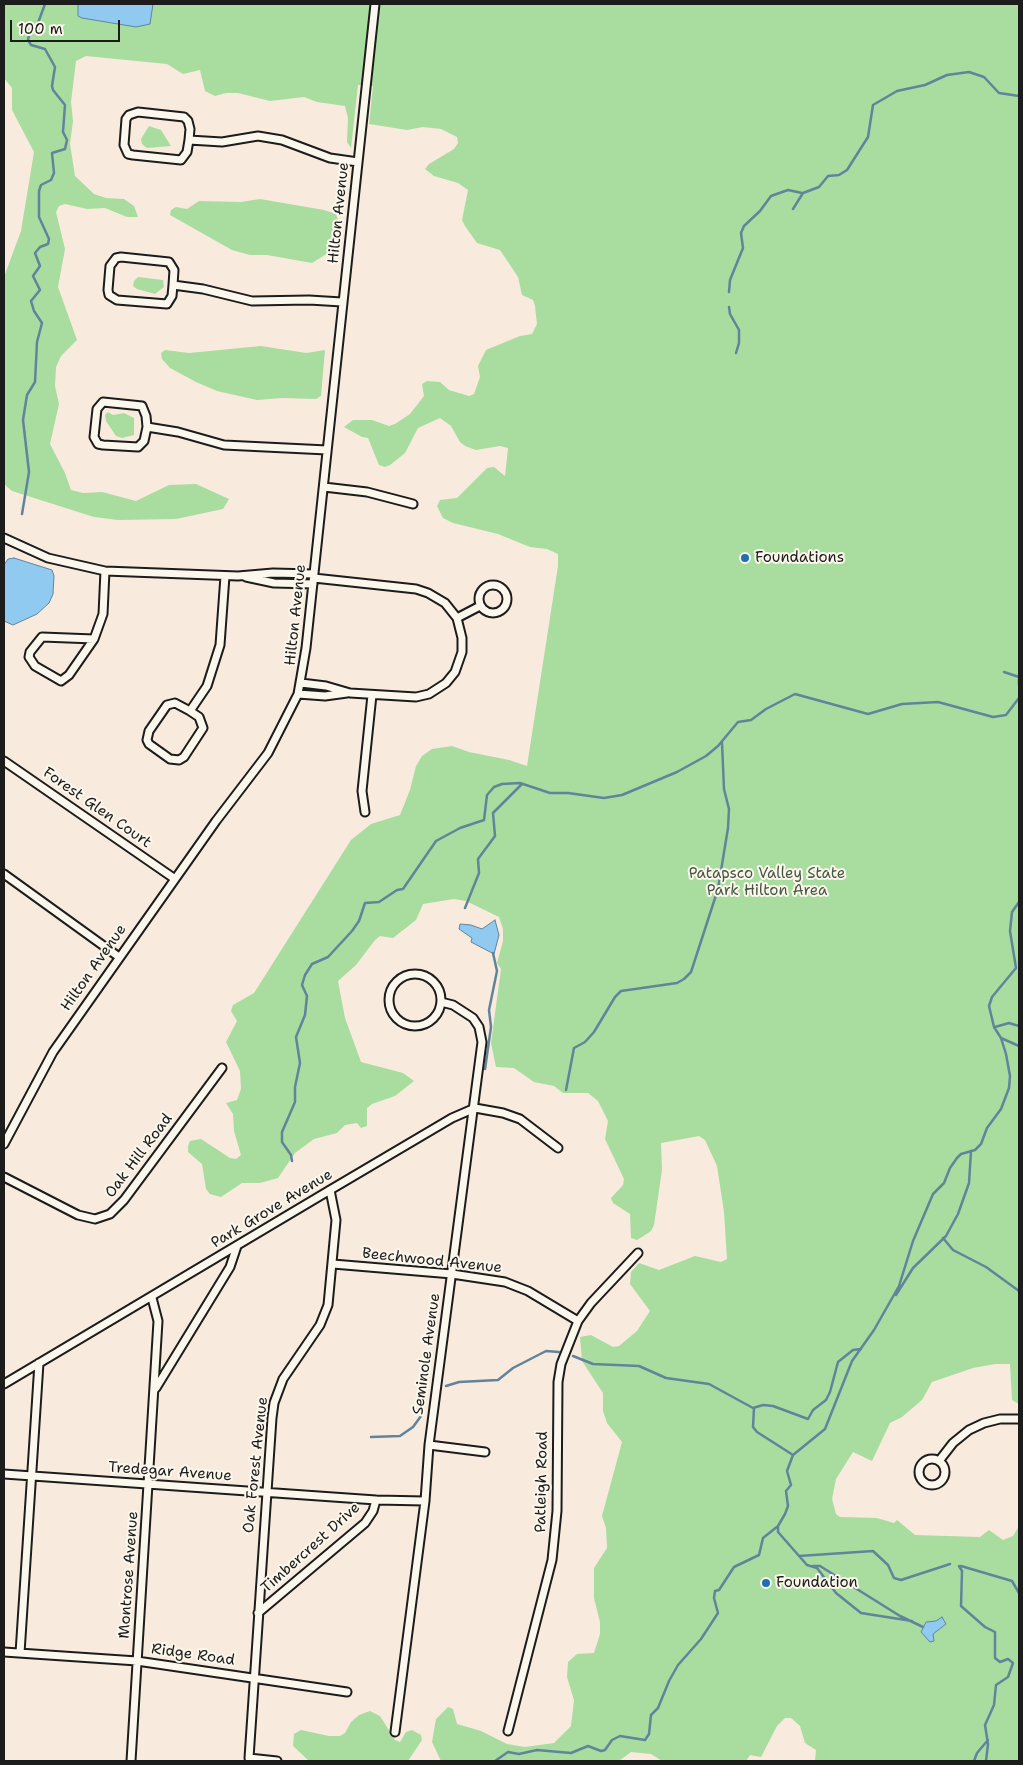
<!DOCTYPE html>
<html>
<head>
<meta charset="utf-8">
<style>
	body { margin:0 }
	#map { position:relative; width:1023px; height:1765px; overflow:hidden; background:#f8eadd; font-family:"Shantell Sans",sans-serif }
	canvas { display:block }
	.frame { position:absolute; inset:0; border:5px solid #1c1c1c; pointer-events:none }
	.scale { position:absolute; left:10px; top:20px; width:110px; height:22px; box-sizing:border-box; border:2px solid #1c1c1c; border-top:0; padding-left:6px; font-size:15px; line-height:18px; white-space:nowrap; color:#1c1c1c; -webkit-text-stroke:4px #fbf7ec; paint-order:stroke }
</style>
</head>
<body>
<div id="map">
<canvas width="1023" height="1765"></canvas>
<div class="frame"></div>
<div class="scale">100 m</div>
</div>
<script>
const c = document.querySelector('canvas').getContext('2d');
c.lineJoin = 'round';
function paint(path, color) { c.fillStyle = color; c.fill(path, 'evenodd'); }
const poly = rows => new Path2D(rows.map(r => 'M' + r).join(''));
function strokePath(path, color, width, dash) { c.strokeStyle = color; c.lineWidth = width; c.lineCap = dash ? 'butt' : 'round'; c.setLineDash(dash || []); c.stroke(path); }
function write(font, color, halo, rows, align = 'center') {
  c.font = font + ' "Shantell Sans",sans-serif'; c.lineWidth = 4; c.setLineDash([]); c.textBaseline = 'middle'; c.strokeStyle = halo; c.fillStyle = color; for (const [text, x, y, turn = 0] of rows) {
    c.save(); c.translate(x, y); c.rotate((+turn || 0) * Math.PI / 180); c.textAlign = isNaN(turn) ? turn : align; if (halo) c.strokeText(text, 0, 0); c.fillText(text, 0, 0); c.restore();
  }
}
paint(poly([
	[4,4,1019,4,1019,1404,1012,1400,1010,1364,995,1364,973,1368,932,1382,922,1400,902,1417,890,1423,872,1461,853,1452,836,1479,832,1499,836,1514,840,1517,877,1518,894,1523,897,1520,915,1535,980,1537,989,1530,1003,1540,1013,1536,1019,1526,1019,1761,815,1761,816,1750,805,1743,800,1726,791,1718,785,1718,777,1726,761,1757,750,1755,746,1761,662,1761,651,1754,631,1752,619,1761,441,1761,432,1742,436,1719,448,1707,453,1709,457,1724,481,1731,507,1744,525,1747,554,1743,571,1726,574,1700,567,1677,568,1662,577,1654,594,1653,600,1634,600,1622,594,1598,594,1568,607,1548,606,1528,602,1516,622,1442,607,1423,603,1411,603,1393,582,1361,580,1337,591,1335,613,1347,619,1346,637,1331,650,1311,630,1284,631,1272,639,1263,659,1270,695,1256,721,1262,727,1259,724,1212,717,1166,705,1140,699,1136,661,1143,662,1170,654,1225,651,1231,642,1237,637,1240,631,1238,630,1214,613,1203,611,1198,623,1185,624,1179,605,1139,608,1121,598,1101,588,1093,563,1093,554,1086,534,1082,514,1068,496,1067,491,1043,501,969,497,963,503,941,503,929,499,917,466,901,454,899,423,904,416,920,393,938,380,936,375,940,356,965,338,981,345,1018,361,1062,403,1073,414,1081,395,1096,372,1104,367,1108,367,1126,361,1128,357,1123,345,1125,337,1133,314,1139,295,1153,278,1178,260,1183,242,1183,221,1197,210,1194,206,1189,202,1164,188,1152,188,1146,190,1141,201,1139,230,1158,236,1159,241,1155,234,1131,233,1114,226,1103,237,1100,241,1089,240,1071,226,1042,237,1021,231,1011,233,1005,254,993,351,840,371,824,400,815,410,790,416,766,422,756,432,749,452,746,469,752,509,760,527,766,558,566,558,554,547,549,530,547,498,534,453,523,443,518,437,506,440,500,457,498,487,468,494,467,505,476,508,448,500,446,476,450,465,446,460,442,451,426,440,418,418,428,405,453,390,465,385,467,379,465,368,438,362,437,344,427,353,420,372,420,389,426,395,424,410,414,424,396,422,384,427,381,440,382,449,390,469,396,474,394,480,377,478,366,486,350,520,336,532,334,537,324,535,306,533,300,522,295,518,277,500,250,477,243,465,226,462,220,468,190,458,183,434,176,425,169,429,164,454,149,458,143,457,137,441,129,423,127,407,130,369,124,373,86,358,85,351,148,347,142,348,118,345,106,317,102,304,97,270,101,238,93,226,93,215,96,205,91,200,70,183,74,167,64,86,56,76,61,71,102,73,121,70,144,75,176,94,194,106,198,124,199,134,206,138,217,127,217,105,208,87,209,65,204,59,206,56,212,65,249,58,287,77,340,61,356,56,367,55,386,59,404,50,444,65,473,71,490,83,493,102,492,136,501,169,485,196,484,229,499,223,509,176,519,118,520,94,517,12,491,4,484,4,277,21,231,34,152,12,110,12,88,4,78],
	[149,126,161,130,171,146,147,148,142,144,141,139],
	[260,199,324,210,336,214,338,220,328,253,312,263,267,255,250,255,232,250,170,215,171,210,176,207,187,209,199,201,241,202],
	[138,277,163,280,164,287,155,294,137,289,133,286,134,281],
	[261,346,306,353,325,350,321,396,316,399,282,398,257,400,217,391,196,382,170,368,162,359,161,353,165,350,189,353],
	[108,412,113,415,124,413,134,418,134,435,122,438,116,436,106,421,105,415],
	[370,1711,380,1716,395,1740,400,1742,406,1732,412,1730,421,1735,422,1740,408,1761,309,1761,293,1746,294,1734,301,1730,329,1736,340,1736,345,1733,351,1722,359,1715]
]), '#a8dd9f');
const water = poly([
	[78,4,153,4,150,24,136,27,82,18,78,16,78,4],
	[14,558,52,570,54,576,53,594,49,603,37,614,13,625,4,621,4,565,8,559,14,558],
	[495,920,499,935,494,954,471,942,472,938,459,929,460,924,471,925,482,929,495,920],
	[942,1617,946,1624,933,1634,934,1641,930,1642,921,1632,926,1622,936,1621,942,1617]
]);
paint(water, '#90caf0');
strokePath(water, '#62849b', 1);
strokePath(poly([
	[793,209,803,193,819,187,828,176,839,175,847,170,868,137,873,105,897,91,925,85,947,75,969,72,984,77,999,93,1019,96],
	[729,292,730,280,743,248,741,233,744,226,760,211,771,196,788,190,802,193],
	[729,307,730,314,739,330,739,343,736,353],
	[22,514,29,472,23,420,27,395,35,382,37,342,42,323,34,311,31,301,40,290,33,276,40,266,35,253,40,247,48,244,49,239,39,217,39,191,41,185,51,180,54,173,52,153,65,149,67,140,63,132,65,105,53,90,52,86,55,67,45,49,31,45,28,40,30,31,38,23,45,4],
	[1004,672,1019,677],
	[1019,679,1019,685],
	[465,908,479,873,478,859,495,836,493,813,522,784],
	[995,1027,1009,1023,1019,1026],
	[1001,1038,1019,1046],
	[485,1069,491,1027,489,1010,497,971,493,953],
	[566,1090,574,1048,585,1042,594,1032,615,997,621,991,677,983,684,979,691,972,718,889,728,828,729,809,724,789,722,743],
	[292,1161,291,1155,282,1142,282,1132,295,1102,295,1087,300,1063,296,1037,305,1015,307,996,302,985,305,975,312,964,328,957,352,931,359,921,365,903,379,902,397,890,403,889,436,841,460,828,484,820,487,795,494,787,502,784,520,783,550,793,568,793,604,798,622,795,677,772,706,756,718,746,738,722,751,720,766,709,795,694,868,714,902,704,938,702,993,717,1006,715,1019,698],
	[943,1238,953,1250,986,1267,1019,1291],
	[896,1295,913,1268,946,1236,958,1214,969,1183,971,1151],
	[573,1356,593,1364,639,1366,666,1378,709,1384,753,1408,763,1405,773,1406,808,1419,813,1410,826,1400,830,1392,838,1362,853,1350,861,1349],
	[446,1386,459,1382,498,1380,513,1368,546,1351,559,1352],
	[754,1408,753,1427,757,1432,793,1455],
	[371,1437,400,1436,413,1427,421,1416],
	[778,1526,778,1532,807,1565,817,1568,836,1593,861,1613,912,1621],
	[799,1556,873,1551,888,1565,894,1578,901,1580,950,1564],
	[813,1566,820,1566,900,1616,923,1627],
	[959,1566,962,1571,961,1606,985,1627,995,1632,995,1658,1000,1662,1008,1659,1013,1663,1008,1677,996,1685,994,1705,985,1725,988,1744,986,1761],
	[961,1566,1012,1581,1019,1593],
	[495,1761,508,1752,519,1754,537,1750,571,1753,588,1746,601,1751,605,1750,612,1740,620,1736,645,1740,649,1734,651,1715,658,1708,669,1681,678,1665,701,1639,718,1613,714,1598,715,1591,719,1590,734,1567,759,1555,763,1538,778,1526,785,1514,788,1506,786,1491,791,1485,787,1471,793,1455,825,1429,852,1361,874,1330,899,1286,913,1241,933,1194,944,1183,950,1168,957,1158,961,1154,975,1150,981,1144,987,1128,1001,1109,1009,1088,1010,1076,1006,1054,1001,1038,994,1027,989,1006,992,997,1016,968,1010,931,1012,912,1019,902],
	[974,1761,977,1753,988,1740]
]), '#62849b', 2.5);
const street = poly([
	[189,140,190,129,188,121,184,117,138,112,129,115,126,119,124,145,128,154,133,155,181,160,187,152,189,140,222,142,258,136,282,140,330,158,358,162],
	[173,285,174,270,169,262,121,257,116,258,110,266,108,290,109,295,117,300,167,304,172,296,173,285,203,289,252,301,309,300,342,302],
	[147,427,146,416,142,406,103,402,97,409,94,437,98,444,103,445,138,447,144,441,147,427,178,432,224,445,327,450],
	[324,487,367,492,413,504],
	[4,538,48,558,105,571,238,576,273,573,314,574],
	[246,577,274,583,313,584],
	'479 599a14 14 0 1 1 28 0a14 14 0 1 1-28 0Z',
	[457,618,480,606],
	[94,639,69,675,61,681,35,666,29,657,30,652,42,637,94,639,103,614,105,571],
	[301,683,326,686,350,693,416,697,429,694,446,683,455,672,462,652,462,638,457,618,445,603,428,593,416,589,314,578],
	[298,694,325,696,347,693],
	[190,711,199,717,203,728,184,757,179,760,170,759,149,744,147,740,149,731,167,705,175,703,190,711,207,686,220,645,225,576],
	[4,761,175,879],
	[365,812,362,791,372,695],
	[4,874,119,957],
	'389 1000a26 26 0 1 1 52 0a26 26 0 1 1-52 0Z',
	[4,1144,53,1052,216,821,268,753,298,694,306,648,375,4],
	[4,1177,78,1215,95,1219,110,1214,124,1200,222,1068],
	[333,1264,452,1274,505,1282,528,1291,578,1321],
	[4,1384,330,1190,452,1118,475,1108,503,1113,520,1119,558,1148],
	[156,1388,230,1267,237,1246],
	[429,1445,485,1452],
	'919 1472a13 13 0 1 1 26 0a13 13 0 1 1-26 0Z',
	[939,1461,953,1443,969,1430,984,1423,1000,1419,1019,1419],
	[4,1474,376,1500,425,1501],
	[258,1613,365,1523,373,1511,376,1500],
	[4,1652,137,1661,347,1692],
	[20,1653,39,1363],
	[508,1731,552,1560,557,1511,558,1382,561,1364,578,1321,591,1303,638,1253],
	[395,1732,425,1501,429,1445,482,1042,479,1027,473,1018,453,1005,441,1002],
	[131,1761,158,1321,152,1298],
	[277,1761,249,1758,272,1418,274,1403,283,1379,320,1325,328,1305,336,1220,330,1190]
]);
strokePath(street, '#1c1c1c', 11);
strokePath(street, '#fbf7ec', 7);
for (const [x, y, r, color] of [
	[745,558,5,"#1f6fb2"],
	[766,1583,5,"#1f6fb2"]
]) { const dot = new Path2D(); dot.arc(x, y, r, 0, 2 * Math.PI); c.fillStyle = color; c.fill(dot); strokePath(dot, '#fbf7ec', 2); }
write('15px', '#1c1c1c', '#fbf7ec', [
	["Hilton Avenue",339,213,-84],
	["Hilton Avenue",296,615,-84],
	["Forest Glen Court",97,808,35],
	["Hilton Avenue",94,968,-55],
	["Oak Hill Road",139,1156,-53],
	["Park Grove Avenue",272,1209,-31],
	["Beechwood Avenue",432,1261,6],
	["Seminole Avenue",427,1354,-82],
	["Oak Forest Avenue",256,1465,-84],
	["Tredegar Avenue",170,1472,4],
	["Patleigh Road",542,1482,-89],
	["Timbercrest Drive",311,1548,-42],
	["Montrose Avenue",129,1575,-86],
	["Ridge Road",193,1655,8]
]);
write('15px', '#1c1c1c', '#fbf7ec', [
	["Foundations",755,558],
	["Foundation",776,1583]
], 'left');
write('15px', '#465643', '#fbf7ec', [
	["Patapsco Valley State",767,874],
	["Park Hilton Area",767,891]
]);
</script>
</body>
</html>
